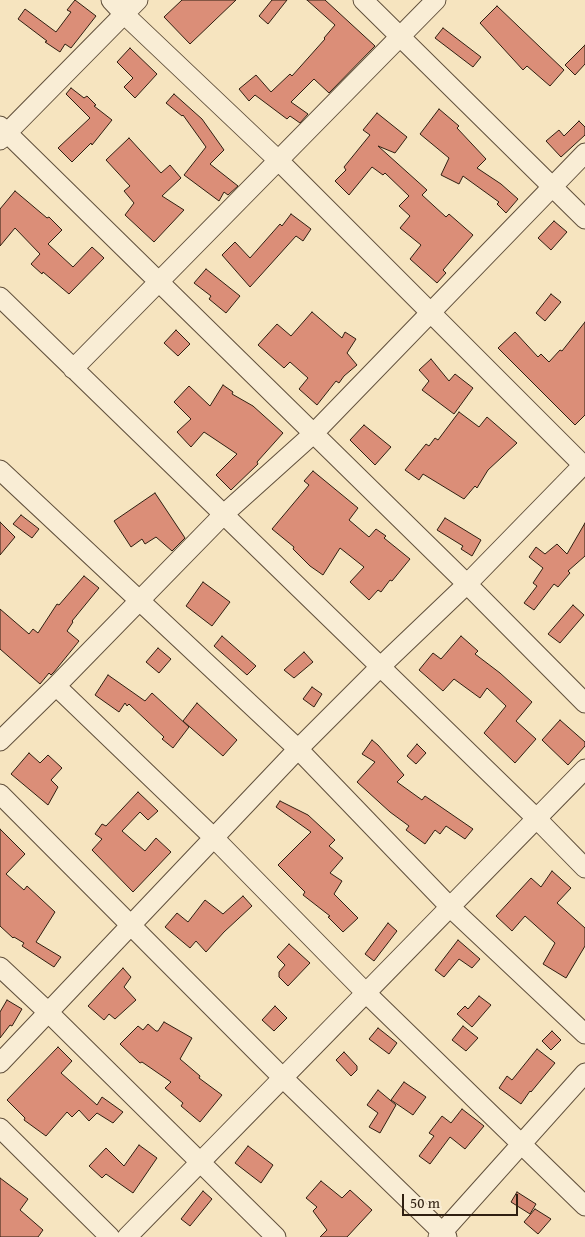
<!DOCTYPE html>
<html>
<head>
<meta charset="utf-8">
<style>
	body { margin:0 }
	#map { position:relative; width:585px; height:1237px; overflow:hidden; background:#f6e4bf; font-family:"Gentium Book Plus",serif }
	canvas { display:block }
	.scale { position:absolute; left:402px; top:1194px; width:116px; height:22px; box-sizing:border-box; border:2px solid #2f1f11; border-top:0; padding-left:6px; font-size:15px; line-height:18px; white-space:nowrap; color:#2f1f11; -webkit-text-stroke:4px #f9edd5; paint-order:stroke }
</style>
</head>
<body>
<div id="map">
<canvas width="585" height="1237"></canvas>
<div class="scale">50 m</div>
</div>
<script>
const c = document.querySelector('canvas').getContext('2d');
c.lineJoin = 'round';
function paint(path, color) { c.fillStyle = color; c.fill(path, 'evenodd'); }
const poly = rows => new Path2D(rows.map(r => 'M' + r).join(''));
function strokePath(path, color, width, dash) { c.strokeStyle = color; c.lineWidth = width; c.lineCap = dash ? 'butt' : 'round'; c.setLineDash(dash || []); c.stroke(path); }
const building = poly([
	[75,0,96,16,71,48,65,44,60,52,45,42,47,41,18,19,25,9,56,32,71,12,67,10,75,0],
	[182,0,236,0,190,44,164,17,182,0],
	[272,0,287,0,268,24,259,16,272,0],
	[307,0,325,0,375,46,329,93,314,79,291,102,308,114,300,123,290,116,287,119,255,95,249,101,239,89,256,75,271,92,290,74,292,76,325,39,324,38,335,25,307,0],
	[497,6,564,70,550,86,527,66,523,70,480,23,497,6],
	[443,28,481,57,473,67,435,38,443,28],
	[585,45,585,64,575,75,565,65,585,45],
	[130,48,157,74,135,98,124,87,133,78,117,62,130,48],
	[71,88,84,98,87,96,96,105,94,106,112,120,92,145,91,143,72,162,58,148,90,118,66,94,71,88],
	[174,94,202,119,224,150,210,164,238,186,228,195,224,192,219,201,184,175,206,147,183,115,182,116,166,103,174,94],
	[439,109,459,126,457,128,486,159,477,168,501,184,518,199,506,213,497,204,499,202,463,176,459,184,441,175,449,158,420,134,439,109],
	[377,113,407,137,395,153,378,146,427,190,422,195,446,217,449,214,473,235,443,270,446,273,437,283,410,259,421,245,400,228,410,216,399,206,409,196,385,173,383,175,372,167,349,195,335,181,346,170,344,167,370,135,363,130,377,113],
	[579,121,585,127,585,135,561,157,546,141,559,130,564,136,579,121],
	[129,138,161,173,170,165,181,178,162,196,184,210,154,242,125,215,134,203,124,191,130,186,106,160,129,138],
	[15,191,47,218,49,217,62,230,48,244,73,267,92,247,104,258,69,294,43,272,42,274,31,264,40,254,15,228,0,246,0,209,15,191],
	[291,214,311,229,303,241,296,236,250,287,222,255,235,242,250,258,280,224,282,226,291,214],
	[554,221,567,232,551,250,538,238,554,221],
	[206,269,240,296,226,313,209,299,211,296,194,283,206,269],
	[551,294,561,302,545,321,536,313,551,294],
	[312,312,342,338,345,332,356,339,347,353,357,365,344,376,339,383,336,381,317,405,299,389,308,378,290,362,284,368,258,345,277,324,291,336,312,312],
	[585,322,585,415,575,425,498,348,515,332,538,357,541,354,549,362,560,350,562,351,585,322],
	[176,330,190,344,178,356,164,343,176,330],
	[431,359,449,381,455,374,473,388,454,414,422,390,429,381,419,370,431,359],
	[223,385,233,392,232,394,253,406,283,433,257,462,258,464,231,490,216,475,237,454,204,432,191,447,177,432,191,419,174,402,189,386,210,406,223,385],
	[459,412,479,427,487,417,517,443,488,470,477,488,475,486,464,499,423,474,419,480,405,470,426,444,429,446,435,438,438,440,459,412],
	[364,425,391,447,375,465,350,440,364,425],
	[313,471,358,508,349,520,369,537,376,529,386,536,384,538,410,559,392,581,390,580,381,592,378,590,369,600,350,582,364,567,340,548,323,575,310,566,293,549,294,547,272,529,309,485,304,481,313,471],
	[155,493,185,538,172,551,156,537,145,544,142,539,131,547,114,521,155,493],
	[21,515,39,529,32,538,13,524,21,515],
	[445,518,481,540,472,556,461,549,463,546,437,530,445,518],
	[0,522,15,537,0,555,0,522],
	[585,523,585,556,568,571,570,573,558,587,554,584,534,610,524,603,537,586,533,583,543,568,529,557,536,547,545,554,557,544,567,554,585,523],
	[84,576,99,588,72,621,73,622,67,631,79,641,54,672,51,675,49,673,40,684,0,649,0,609,29,634,33,629,38,633,57,604,59,605,84,576],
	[203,582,230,602,212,626,186,606,203,582],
	[573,605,584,615,560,643,548,634,573,605],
	[222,636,256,666,247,675,214,646,222,636],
	[461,636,478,651,475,654,500,673,532,702,516,721,536,739,515,763,484,733,506,706,487,688,480,698,454,679,443,691,419,670,433,653,441,659,461,636],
	[158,648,171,659,159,673,146,662,158,648],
	[304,652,313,662,294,678,284,670,304,652],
	[108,675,145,701,152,693,189,727,173,748,162,739,164,737,129,704,127,706,125,703,119,712,95,695,108,675],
	[312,687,322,694,314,707,303,699,312,687],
	[197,703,237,740,223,756,183,721,197,703],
	[560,720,585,742,585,746,568,765,542,740,560,720],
	[372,740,378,745,404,775,397,782,422,800,425,796,473,829,465,839,446,826,440,834,435,830,425,844,406,830,409,826,390,812,357,782,375,762,362,754,372,740],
	[417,744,426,753,416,764,407,756,417,744],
	[29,753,40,763,48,755,62,768,51,780,58,787,48,805,11,774,29,753],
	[138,792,158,811,148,820,140,812,122,831,145,851,156,838,171,852,133,892,92,850,102,839,95,834,102,824,106,826,138,792],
	[280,801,308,815,335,840,329,846,343,858,330,873,342,881,334,894,358,918,343,932,328,917,330,916,303,895,305,892,278,865,311,832,276,807,280,801],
	[0,829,25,854,6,874,24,890,27,886,55,912,36,942,61,957,54,967,22,946,24,943,14,937,13,938,0,926,0,829],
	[552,871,571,888,557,903,585,928,585,946,566,978,543,964,555,943,525,916,512,931,496,916,531,878,541,887,552,871],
	[243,896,252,906,224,932,206,952,196,941,190,948,165,927,177,913,188,922,205,900,223,914,243,896],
	[388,923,397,931,374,961,365,954,388,923],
	[458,940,480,959,472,968,459,959,444,977,435,970,458,940],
	[289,944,310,963,288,986,279,977,279,972,285,965,277,957,289,944],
	[123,968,131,977,124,987,136,1000,115,1019,109,1014,104,1020,88,1006,123,968],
	[479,996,491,1005,472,1027,457,1014,465,1006,468,1009,479,996],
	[7,1000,22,1009,12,1026,10,1025,0,1038,0,1012,7,1000],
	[275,1006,287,1018,274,1031,262,1020,275,1006],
	[164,1022,192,1038,180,1059,200,1076,199,1078,222,1095,200,1122,181,1106,183,1103,165,1088,171,1082,142,1062,140,1063,120,1044,138,1026,143,1030,148,1024,156,1031,158,1031,164,1022],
	[463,1026,478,1038,466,1051,452,1040,463,1026],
	[378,1028,397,1043,389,1054,369,1039,378,1028],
	[552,1031,561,1040,551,1050,542,1041,552,1031],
	[58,1047,72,1061,61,1073,97,1105,102,1097,123,1112,113,1123,97,1113,89,1121,79,1110,72,1117,67,1112,46,1136,24,1120,25,1118,7,1100,58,1047],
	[537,1049,555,1063,531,1092,530,1091,521,1104,499,1088,507,1076,512,1080,537,1049],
	[344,1052,357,1066,357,1070,351,1076,336,1060,344,1052],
	[404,1082,426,1097,413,1115,391,1100,404,1082],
	[378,1090,396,1105,380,1133,369,1127,378,1113,367,1105,378,1090],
	[462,1109,484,1126,465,1149,450,1137,430,1164,419,1156,434,1136,429,1133,442,1116,451,1123,462,1109],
	[139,1145,157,1158,133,1193,106,1174,102,1178,89,1166,106,1148,124,1166,139,1145],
	[248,1146,273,1165,261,1183,235,1163,248,1146],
	[0,1178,28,1199,20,1210,43,1230,38,1237,0,1237,0,1178],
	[321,1181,342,1198,350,1190,372,1210,347,1237,320,1237,327,1230,313,1211,317,1207,306,1198,321,1181],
	[203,1191,212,1199,190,1226,181,1219,203,1191],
	[517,1192,536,1204,530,1214,511,1202,517,1192],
	[535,1209,551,1219,538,1234,524,1222,535,1209]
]);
paint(building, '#db8e78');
strokePath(building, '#2f1f11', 1);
const minor = poly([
	[111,0,124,14,279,161,585,467],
	[363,0,585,219],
	[0,126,467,584,585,703],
	[0,140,138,0],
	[0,297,537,819,585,868],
	[73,369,436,0],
	[0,470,298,749,450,907,585,1034],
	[56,686,213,837,366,993,585,1206],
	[0,741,56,686,224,514,313,434,585,153],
	[0,794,283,1078,447,1237],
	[0,967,48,1012,276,1237],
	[0,1063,298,749,380,667,467,584,585,463],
	[0,1128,110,1237],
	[127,1237,585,769],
	[438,1237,585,1073]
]);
strokePath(minor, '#61503c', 21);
strokePath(minor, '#f9edd5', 19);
</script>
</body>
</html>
